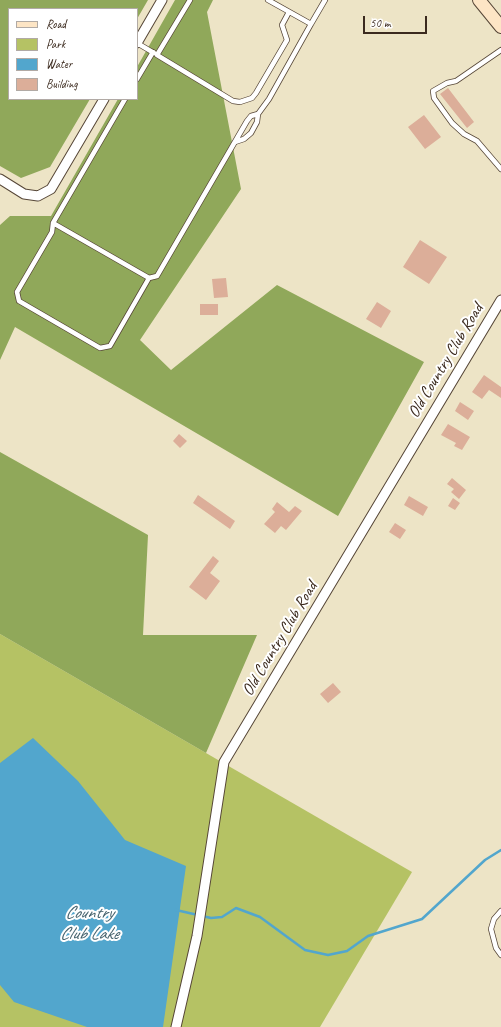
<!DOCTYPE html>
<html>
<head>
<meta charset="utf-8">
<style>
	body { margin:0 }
	#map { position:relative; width:501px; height:1027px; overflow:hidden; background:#ede4c6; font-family:Caveat,sans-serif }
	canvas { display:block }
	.legend { position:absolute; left:8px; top:8px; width:130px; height:92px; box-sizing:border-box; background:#fff; border:1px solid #b1aaa5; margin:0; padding:5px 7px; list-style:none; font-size:12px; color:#3b2a1e }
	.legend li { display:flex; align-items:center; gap:8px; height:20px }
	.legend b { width:20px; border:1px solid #b1aaa5 }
	.scale { position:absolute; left:363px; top:16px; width:64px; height:18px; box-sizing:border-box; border:2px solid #3b2a1e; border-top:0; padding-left:5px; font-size:12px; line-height:14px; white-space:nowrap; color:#3b2a1e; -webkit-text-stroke:3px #fff; paint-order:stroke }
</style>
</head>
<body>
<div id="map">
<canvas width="501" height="1027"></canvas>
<ul class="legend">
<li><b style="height:5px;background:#fde5c5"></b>Road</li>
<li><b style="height:11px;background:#b5c264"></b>Park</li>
<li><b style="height:11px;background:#52a6cd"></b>Water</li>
<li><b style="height:11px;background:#dcae99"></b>Building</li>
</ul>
<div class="scale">50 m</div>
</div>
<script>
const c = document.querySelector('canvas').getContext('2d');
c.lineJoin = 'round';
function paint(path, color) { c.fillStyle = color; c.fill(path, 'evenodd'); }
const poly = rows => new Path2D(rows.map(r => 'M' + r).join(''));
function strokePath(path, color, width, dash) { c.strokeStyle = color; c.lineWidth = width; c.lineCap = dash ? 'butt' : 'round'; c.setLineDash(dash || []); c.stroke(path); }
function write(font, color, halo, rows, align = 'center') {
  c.font = font + ' Caveat,sans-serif'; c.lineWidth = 4; c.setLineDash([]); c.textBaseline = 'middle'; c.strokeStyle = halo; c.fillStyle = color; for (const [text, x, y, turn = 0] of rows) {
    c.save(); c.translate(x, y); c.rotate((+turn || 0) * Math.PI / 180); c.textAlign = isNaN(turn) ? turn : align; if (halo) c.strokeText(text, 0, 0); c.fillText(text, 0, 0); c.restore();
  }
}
paint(poly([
	[0,634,412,872,320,1027,0,1027]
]), '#b5c264');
paint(poly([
	[0,0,148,0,137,19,137,9,9,9,9,99,90,99,50,167,21,178,0,166],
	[175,0,213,0,207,12,241,189,140,340,171,370,277,285,424,362,338,516,15,327,0,360,0,225,10,216,51,216,118,99,137,99,137,67],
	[0,452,148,535,143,635,257,635,206,753,0,634]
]), '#90a85a');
paint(poly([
	[33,738,78,781,125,840,186,866,163,1027,87,1027,14,1002,0,985,0,763]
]), '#52a6cd');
strokePath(poly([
	[176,910,211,918,222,917,236,908,260,917,305,950,328,955,347,951,368,936,422,919,485,860,501,850]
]), '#52a6cd', 2.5);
paint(poly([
	[448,88,474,122,467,128,440,94],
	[424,115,441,137,425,149,408,127],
	[420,240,447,257,429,284,403,267],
	[226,278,228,297,214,298,212,279],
	[377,302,391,311,381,328,366,319],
	[200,304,218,304,218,315,200,315],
	[484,375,501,387,501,398,489,390,482,399,472,392],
	[460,402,474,411,468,420,455,411],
	[448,424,470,437,462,450,454,446,456,443,441,435],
	[179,434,187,441,180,448,173,441],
	[452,478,466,490,459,499,451,492,454,489,447,484],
	[198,495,235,521,230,529,193,503],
	[409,496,428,507,423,516,404,505],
	[453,498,460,503,455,510,448,506],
	[277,502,289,512,295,506,302,511,286,530,281,526,275,533,264,524,275,512,272,509],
	[395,523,406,530,400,539,389,532],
	[213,556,219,561,210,573,220,581,206,600,189,587],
	[333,683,341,692,328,703,320,694]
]), '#dcae99');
const lane = poly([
	[190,0,157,55,233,101,240,102,252,98,256,93,287,40,282,25,289,12],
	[268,0,311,24,325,0],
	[137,43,154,53],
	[501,50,456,81,447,83,433,91,434,98,452,123,464,134,477,141,501,169],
	[137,79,153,52],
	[125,99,53,223,149,278,157,276,247,121,251,116,258,114],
	[235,142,244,139,251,133,257,122,258,114,269,99,311,24],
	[53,223,52,232,17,292,19,301,100,348,110,346,149,278],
	[501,911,494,919,491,929,496,948,501,955]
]);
const street = poly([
	[137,43,162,0],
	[0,179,24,194,38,196,51,189,104,99],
	[176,1027,197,936,224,762,501,300]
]);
const secondary = poly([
	[479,0,501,27]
]);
strokePath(lane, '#564637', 6);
strokePath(street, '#564637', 11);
strokePath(secondary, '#564637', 14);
strokePath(lane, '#fff', 4.5);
strokePath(street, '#fff', 9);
strokePath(secondary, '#fde5c5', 12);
write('17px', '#3b2a1e', '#fff', [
	["Old Country Club Road",446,361,-59],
	["Old Country Club Road",280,639,-59]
]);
write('italic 18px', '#45626d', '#fff', [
	["Country",89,913],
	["Club Lake",89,934]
]);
</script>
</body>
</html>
